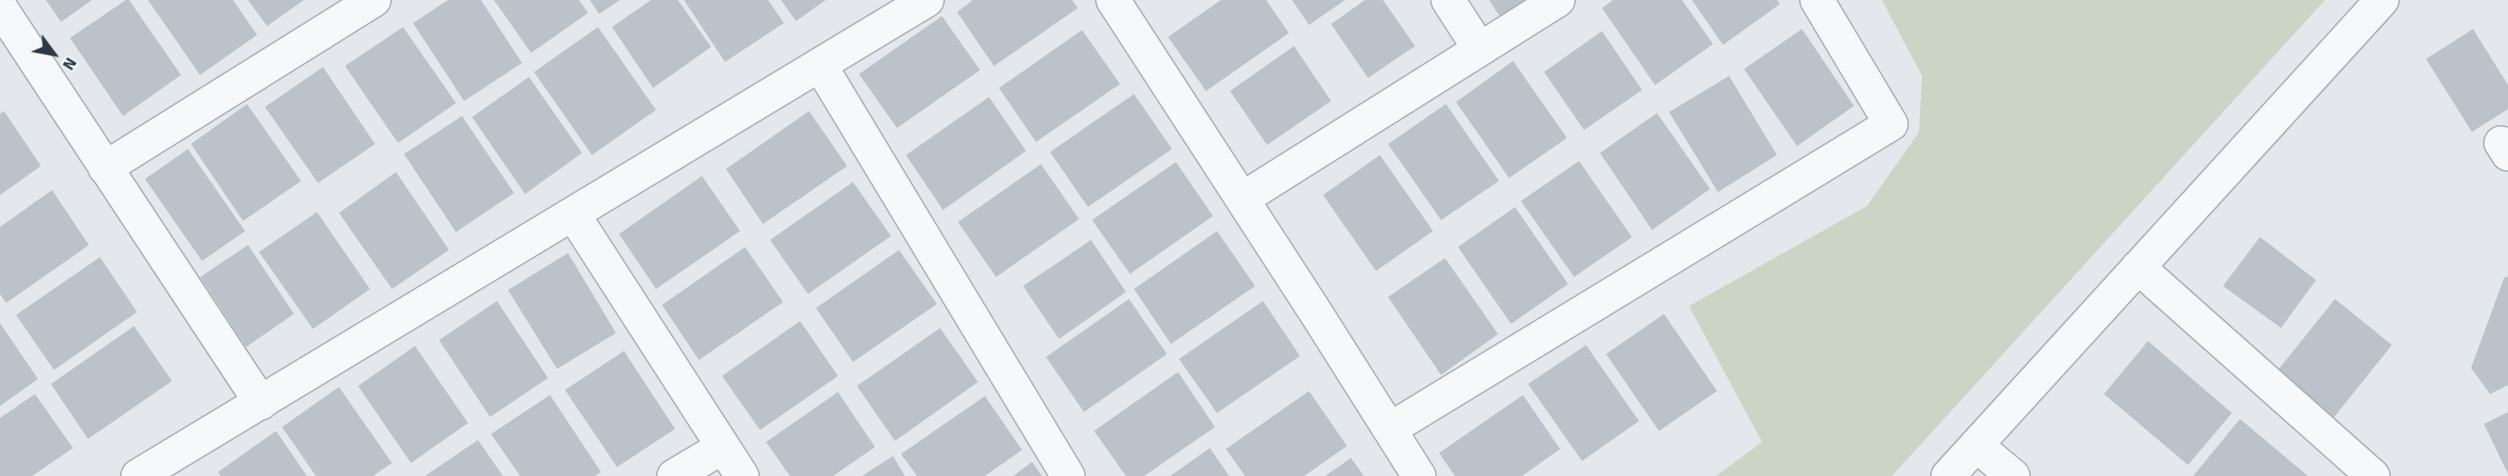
<!DOCTYPE html>
<html>
<head>
<meta charset="utf-8">
<style>
	body { margin:0 }
	#map { position:relative; width:2508px; height:476px; overflow:hidden; background:#e4e8ec; font-family:Signika,sans-serif }
	canvas { display:block }
	.north { position:absolute; left:24px; top:24px; width:60px; height:60px; -webkit-text-stroke:4px #f3f7f9; paint-order:stroke; rotate:122deg; font-size:16px; font-weight:700; line-height:24px; text-align:center; color:#2b3944 }
	.north::after { content:''; display:block; margin:auto; width:21px; height:27px; background:#2b3944; clip-path:polygon(50% 0,100% 100%,50% 72%,0 100%) }
</style>
</head>
<body>
<div id="map">
<canvas width="2508" height="476"></canvas>
<div class="north">N</div>
</div>
<script>
const c = document.querySelector('canvas').getContext('2d');
c.lineJoin = 'round';
function paint(path, color) { c.fillStyle = color; c.fill(path, 'evenodd'); }
const poly = rows => new Path2D(rows.map(r => 'M' + r).join(''));
function strokePath(path, color, width, dash) { c.strokeStyle = color; c.lineWidth = width; c.lineCap = dash ? 'butt' : 'round'; c.setLineDash(dash || []); c.stroke(path); }
paint(poly([
	[1882,0,2325,0,1892,476,1716,476,1762,442,1689,306,1867,206,1919,132,1922,76]
]), '#ccd5c5');
paint(poly([
	[46,0,92,0,61,22],
	[126,0,129,0,181,75,123,116,70,38],
	[148,0,233,0,257,35,200,75],
	[248,0,304,0,267,26],
	[448,0,481,0,522,63,464,101,413,23],
	[494,0,579,0,588,13,531,53],
	[590,0,620,0,599,14],
	[651,0,678,0,711,47,653,88,612,27],
	[684,0,768,0,784,23,725,62],
	[781,0,826,0,796,21],
	[973,0,1072,0,1078,8,994,66,957,12],
	[1221,0,1266,0,1289,33,1206,91,1168,37],
	[1292,0,1345,0,1309,25],
	[1365,0,1383,0,1415,46,1368,78,1331,24],
	[1489,0,1531,0,1502,20],
	[1613,0,1682,0,1713,44,1655,85,1602,8],
	[1692,0,1777,0,1780,4,1723,45],
	[942,16,980,70,897,128,859,74],
	[403,27,456,103,398,143,345,66],
	[598,27,656,110,592,155,534,72],
	[1802,29,1854,106,1797,146,1744,69],
	[2473,29,2508,85,2508,109,2472,132,2426,59],
	[1082,30,1120,84,1036,142,999,88],
	[1602,31,1642,90,1584,130,1544,72],
	[1294,46,1331,101,1267,145,1230,91],
	[1513,61,1567,138,1509,178,1456,102],
	[323,67,375,144,318,183,265,107],
	[1729,76,1777,155,1718,192,1669,112],
	[529,77,582,153,525,194,472,117],
	[1134,94,1172,149,1088,207,1050,152],
	[989,97,1026,151,943,210,906,155],
	[247,104,301,181,243,221,191,144],
	[1446,104,1499,181,1441,220,1388,144],
	[4,111,41,166,0,195,0,114],
	[809,111,847,166,763,224,726,169],
	[1657,113,1710,189,1652,230,1600,153],
	[462,116,514,193,456,232,404,154],
	[188,149,245,231,202,261,145,179],
	[1380,155,1433,231,1376,271,1323,195],
	[1579,161,1632,237,1574,277,1521,201],
	[1176,162,1213,216,1130,274,1092,220],
	[1041,164,1079,219,996,277,958,222],
	[396,172,449,250,392,289,339,213],
	[702,176,740,231,656,289,619,234],
	[853,182,891,236,808,294,770,240],
	[52,190,89,245,6,303,0,294,0,227],
	[1515,207,1568,284,1511,324,1458,247],
	[317,212,370,289,313,329,259,252],
	[1217,231,1255,286,1171,344,1134,289],
	[2260,237,2316,280,2281,328,2223,286],
	[1091,240,1126,292,1059,339,1023,286],
	[248,245,294,314,246,347,200,277],
	[745,247,783,302,699,360,662,305],
	[899,250,937,304,853,362,816,308],
	[568,253,616,333,557,369,508,290],
	[100,257,137,312,54,370,16,315],
	[1445,258,1498,334,1441,375,1388,297],
	[2508,276,2508,385,2490,394,2471,368,2504,278],
	[1129,299,1167,354,1084,412,1046,357],
	[2335,299,2392,345,2331,421,2274,375],
	[497,301,548,378,490,417,439,340],
	[1263,301,1300,356,1217,413,1179,359],
	[1664,314,1717,391,1659,431,1606,354],
	[800,321,838,376,760,430,722,376],
	[0,323,38,379,0,406],
	[134,326,172,381,88,439,51,384],
	[940,328,978,382,895,441,857,386],
	[2148,341,2232,413,2188,465,2104,394],
	[1586,345,1639,421,1582,461,1528,384],
	[415,346,468,423,411,463,358,386],
	[624,351,675,429,617,467,565,390],
	[1178,372,1215,427,1144,476,1126,476,1094,431],
	[339,387,392,463,373,476,316,476,282,427],
	[1309,391,1347,446,1304,476,1245,476,1226,449],
	[838,392,875,447,833,476,790,476,766,442],
	[35,394,73,448,32,476,0,476,0,418],
	[550,395,601,472,595,476,520,476,491,434],
	[1523,395,1560,449,1522,476,1455,476,1439,453],
	[985,396,1022,450,985,476,917,476,901,454],
	[2508,412,2508,474,2484,424],
	[2240,419,2308,476,2193,476],
	[276,431,307,476,221,476,218,472],
	[478,440,503,476,425,476],
	[1210,448,1229,476,1170,476],
	[893,456,905,476,862,476],
	[1351,458,1364,476,1325,476],
	[1032,462,1042,476,1013,476]
]), '#bbc2c9');
const minor = poly([
	[1113,0,1316,313,1419,476],
	[1448,0,1479,48],
	[0,7,261,403],
	[820,65,1068,476],
	[2501,143,2508,154],
	[105,168,374,0],
	[1242,199,1558,0],
	[573,214,742,476],
	[2138,267,2373,476],
	[1390,429,1891,124,1817,0],
	[1976,445,2013,476],
	[138,476,927,0],
	[674,476,723,447],
	[1948,476,2382,0]
]);
strokePath(minor, '#a9b0b6', 36);
strokePath(minor, '#f6f8fa', 33);
</script>
</body>
</html>
